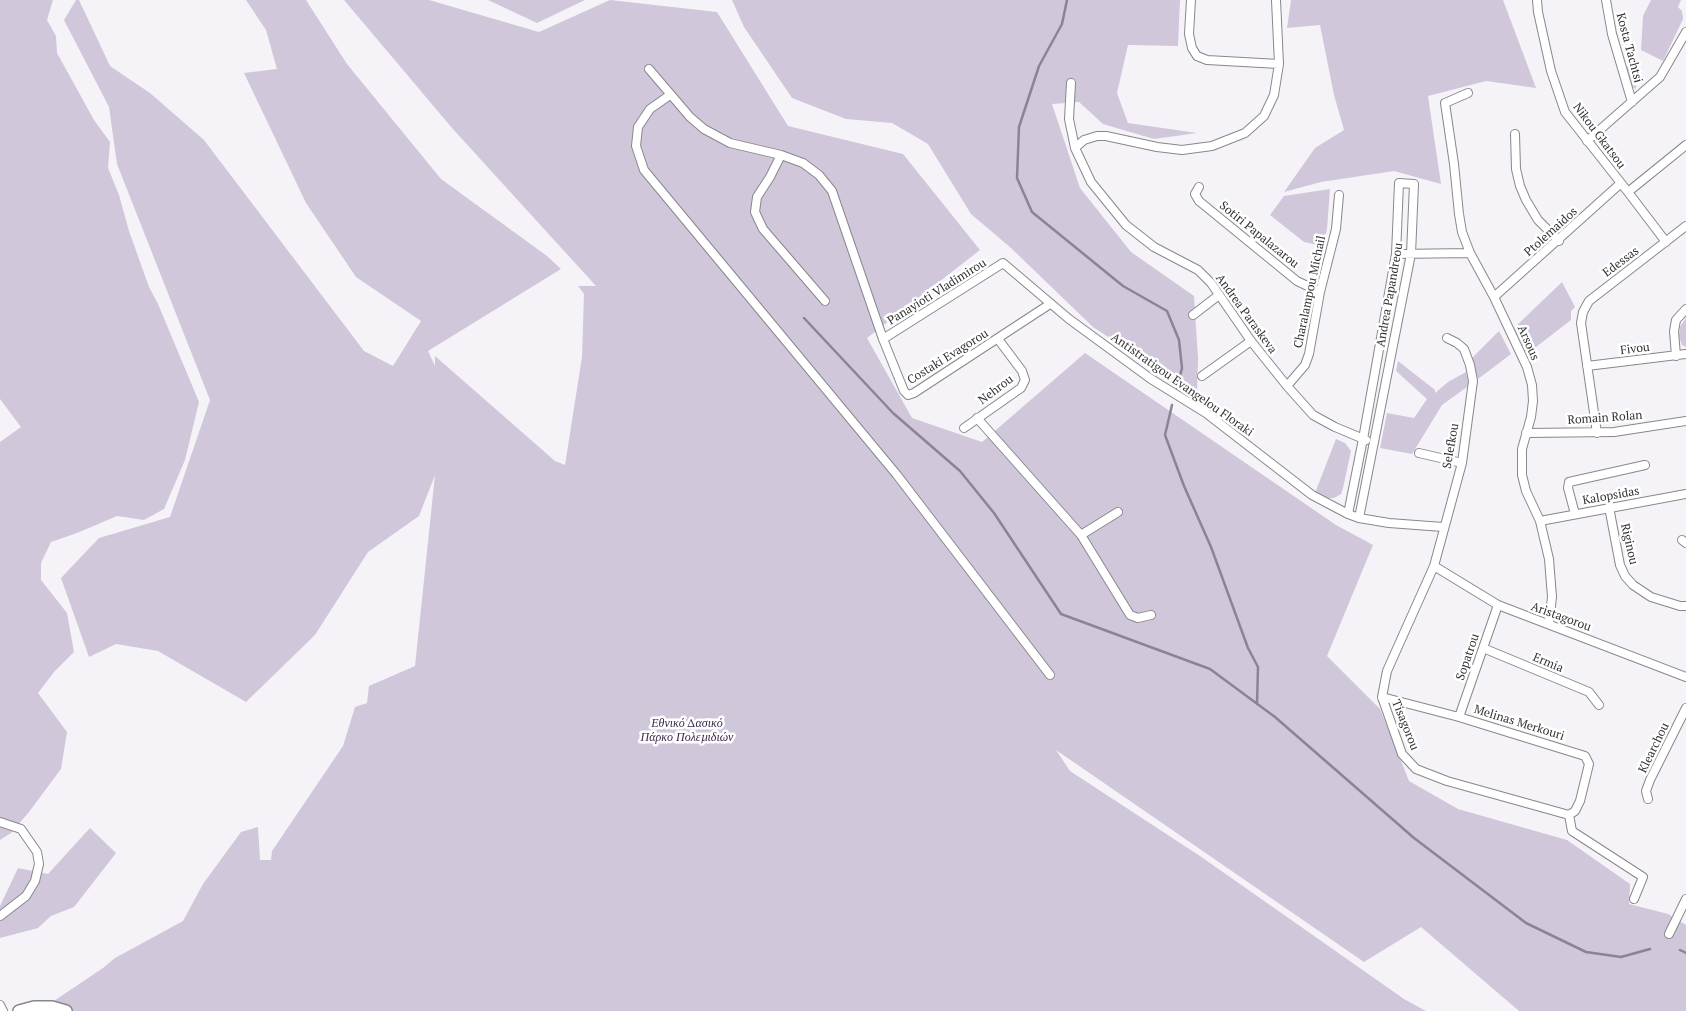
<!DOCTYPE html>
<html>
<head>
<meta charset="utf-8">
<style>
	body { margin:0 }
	canvas { display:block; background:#f5f2f8 }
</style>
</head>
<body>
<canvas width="1686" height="1011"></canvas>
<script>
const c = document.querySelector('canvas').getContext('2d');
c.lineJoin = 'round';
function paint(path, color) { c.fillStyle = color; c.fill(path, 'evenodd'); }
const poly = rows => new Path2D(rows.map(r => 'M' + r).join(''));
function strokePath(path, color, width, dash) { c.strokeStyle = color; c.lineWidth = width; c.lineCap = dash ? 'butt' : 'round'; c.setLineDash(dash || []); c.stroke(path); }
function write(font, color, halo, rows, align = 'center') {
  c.font = font + ' "PT Serif",serif'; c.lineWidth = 5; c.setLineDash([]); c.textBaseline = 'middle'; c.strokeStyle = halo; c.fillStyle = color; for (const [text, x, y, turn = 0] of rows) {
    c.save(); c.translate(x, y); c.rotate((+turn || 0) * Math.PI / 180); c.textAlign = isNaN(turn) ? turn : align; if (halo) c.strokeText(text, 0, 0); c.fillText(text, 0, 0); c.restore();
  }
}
paint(poly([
	[0,0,53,0,47,20,56,36,57,53,94,120,110,142,108,168,119,195,129,231,149,287,158,304,199,402,185,460,164,509,144,520,117,516,77,533,51,542,41,563,41,580,67,613,74,652,54,672,38,693,67,732,61,769,29,812,11,833,0,840,0,442,21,427,0,399],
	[76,0,79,0,110,66,150,93,204,140,364,351,393,366,421,321,356,277,306,203,244,73,277,69,266,30,246,0,306,0,347,64,441,179,547,256,561,269,428,351,435,366,435,356,555,461,565,465,582,357,584,294,578,286,596,286,452,128,344,0,429,0,539,32,610,0,717,12,788,126,903,154,980,250,867,338,912,418,982,442,1085,353,1336,525,1373,545,1327,656,1380,709,1409,781,1458,809,1567,840,1630,884,1629,904,1668,914,1686,925,1686,1011,1519,1011,1421,927,1364,962,1056,750,1070,771,1200,856,1404,999,1426,1011,39,1011,103,968,115,958,183,921,203,884,241,832,258,827,260,860,271,860,272,851,343,746,355,707,367,703,369,686,415,666,435,475,419,516,368,552,315,635,246,702,158,651,116,644,89,657,61,578,99,538,170,517,210,400,117,164,109,107,64,20],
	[488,0,585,0,537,23],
	[732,0,1180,0,1178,46,1128,45,1117,93,1128,123,1197,133,1154,139,1103,124,1079,102,1052,104,1080,188,1131,252,1194,296,1198,358,1197,396,1093,327,1011,248,971,214,928,144,892,123,846,119,792,98,744,27],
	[1291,0,1503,0,1536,88,1486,81,1428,96,1441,184,1394,171,1321,182,1284,192,1315,148,1344,130,1334,95,1320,25,1287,28],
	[1651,0,1681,0,1678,7,1682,11,1683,19,1663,61,1641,50,1643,16],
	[1625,66,1638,68,1636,89,1631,86],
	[1330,189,1327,229,1323,246,1304,242,1270,215,1284,196],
	[1562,282,1575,307,1571,311,1571,320,1527,354,1514,328],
	[1686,318,1686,347,1682,345,1679,337,1680,327],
	[1499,331,1511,354,1478,379,1471,359],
	[1398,361,1435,390,1435,393,1448,382,1466,372,1468,382,1467,387,1442,405,1412,454,1380,448,1387,413,1414,418,1427,399,1396,371],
	[1336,439,1345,443,1351,451,1343,488,1341,494,1334,498,1325,498,1315,493],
	[90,828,116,853,74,907,51,916,38,928,0,938,0,906,18,868,48,874]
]), '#d1c7db');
strokePath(poly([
	[1067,0,1062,24,1039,66,1019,127,1017,178,1032,212,1123,286,1167,311,1179,340,1182,368,1177,388],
	[804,318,893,413,960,471,994,513,1061,614,1210,669,1275,717,1414,838,1526,923,1586,952,1621,957,1650,949],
	[1172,405,1165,435,1184,486,1211,547,1248,648,1258,667,1257,704],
	[1680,950,1686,953]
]), '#8d8396', 2.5);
const minor = poly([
	[1191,0,1189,34,1192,48,1197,56,1207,60,1279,64],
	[1537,0,1538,12,1551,71,1565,112,1628,192,1666,242],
	[1606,0,1612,34,1632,102],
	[649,69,690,117,704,129,730,143,781,155,803,163,819,175,832,191,883,339,904,391,908,395,914,393,1050,304],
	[1071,83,1069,119,1075,148,1091,182,1126,225,1154,247,1198,270,1211,283,1251,341,1287,386,1313,415,1335,427,1366,440],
	[1468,93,1445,103,1454,164,1459,214,1462,232,1470,253,1494,297,1527,367,1532,385,1533,401,1531,417,1522,449,1522,475,1526,491,1540,521,1549,559,1552,597,1549,623],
	[670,95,650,109,638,127,636,146,644,170,897,475,1050,675],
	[1515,134,1516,169,1520,186,1526,200,1538,220,1559,241],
	[1587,141,1660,77,1686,32],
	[1075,148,1084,140,1097,136,1106,136,1157,147,1182,150,1212,146,1245,133,1264,116,1274,95,1279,64,1276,0],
	[781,155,770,177,757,197,755,212,763,229,825,301],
	[1199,187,1195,194,1199,201,1297,281,1320,292],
	[1628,192,1686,145],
	[1396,254,1470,253],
	[1494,297,1621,183],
	[1193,315,1219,295],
	[1447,338,1457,343,1464,349,1470,365,1473,381,1462,463,1434,566,1387,671,1382,697,1402,754,1416,769,1447,781,1569,815],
	[883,339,1003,263,1069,319,1151,379,1206,413,1312,495,1348,514,1359,518,1389,523,1443,527],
	[1676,356,1674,331,1676,320,1686,309],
	[1587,366,1686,354],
	[1202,376,1251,341],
	[1287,386,1305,365,1309,354,1320,292,1336,229,1339,195],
	[977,418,1081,535,1130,615,1138,618,1151,615],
	[964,428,1021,388,1025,380,1022,371,998,339],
	[1526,433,1614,432,1686,421],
	[1597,433,1581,323,1583,312,1589,301,1686,226],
	[1419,453,1462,463],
	[1609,507,1620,565,1625,576,1633,585,1651,597,1680,606,1686,606],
	[1348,514,1363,439,1396,254,1399,183,1414,184,1411,254,1359,518],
	[1575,514,1568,488,1569,482,1645,465],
	[1540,521,1686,494],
	[1081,535,1118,512],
	[1682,540,1686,543],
	[1434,566,1498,605,1686,677],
	[1483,648,1589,692,1599,705],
	[1382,697,1459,717,1585,756,1589,764,1580,801,1575,811,1569,815],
	[1459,717,1498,605],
	[1648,799,1646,791,1650,780,1686,708],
	[1569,815,1572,831,1643,877,1634,899],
	[0,822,21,829,37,852,39,864,35,881,26,896,0,916],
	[1669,934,1686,899],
	[0,1005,3,1011]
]);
const primary = poly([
	[19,1011,34,1007,52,1007,66,1011]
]);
strokePath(minor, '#89878c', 10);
strokePath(primary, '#89878c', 14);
strokePath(minor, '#fff', 8);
strokePath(primary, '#fff', 11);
write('12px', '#333234', '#fff', [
	["Kosta Tachtsi",1629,48,75],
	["Nikou Gkatsou",1599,136,53],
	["Ptolemaidos",1551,232,-42],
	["Sotiri Papalazarou",1259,235,39],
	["Edessas",1621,262,-37],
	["Panayioti Vladimirou",937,292,-32],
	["Charalampou Michail",1310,292,-78],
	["Andrea Papandreou",1390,295,-80],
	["Andrea Paraskeva",1246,314,54],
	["Arsous",1528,343,66],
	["Fivou",1635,349,-7],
	["Costaki Evagorou",948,357,-32],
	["Antistratigou Evangelou Floraki",1182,385,35],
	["Nehrou",996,390,-37],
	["Romain Rolan",1605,418,-4],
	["Selefkou",1451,446,-80],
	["Kalopsidas",1611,496,-10],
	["Riginou",1629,544,77],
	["Aristagorou",1561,617,20],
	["Sopatrou",1468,657,-71],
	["Ermia",1548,663,23],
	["Melinas Merkouri",1519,723,17],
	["Tisagorou",1405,725,68],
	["Klearchou",1654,748,-64]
]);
write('italic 12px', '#3c274d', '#fff', [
	["Εθνικό Δασικό",687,724],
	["Πάρκο Πολεμιδιών",687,738]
]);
</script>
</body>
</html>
